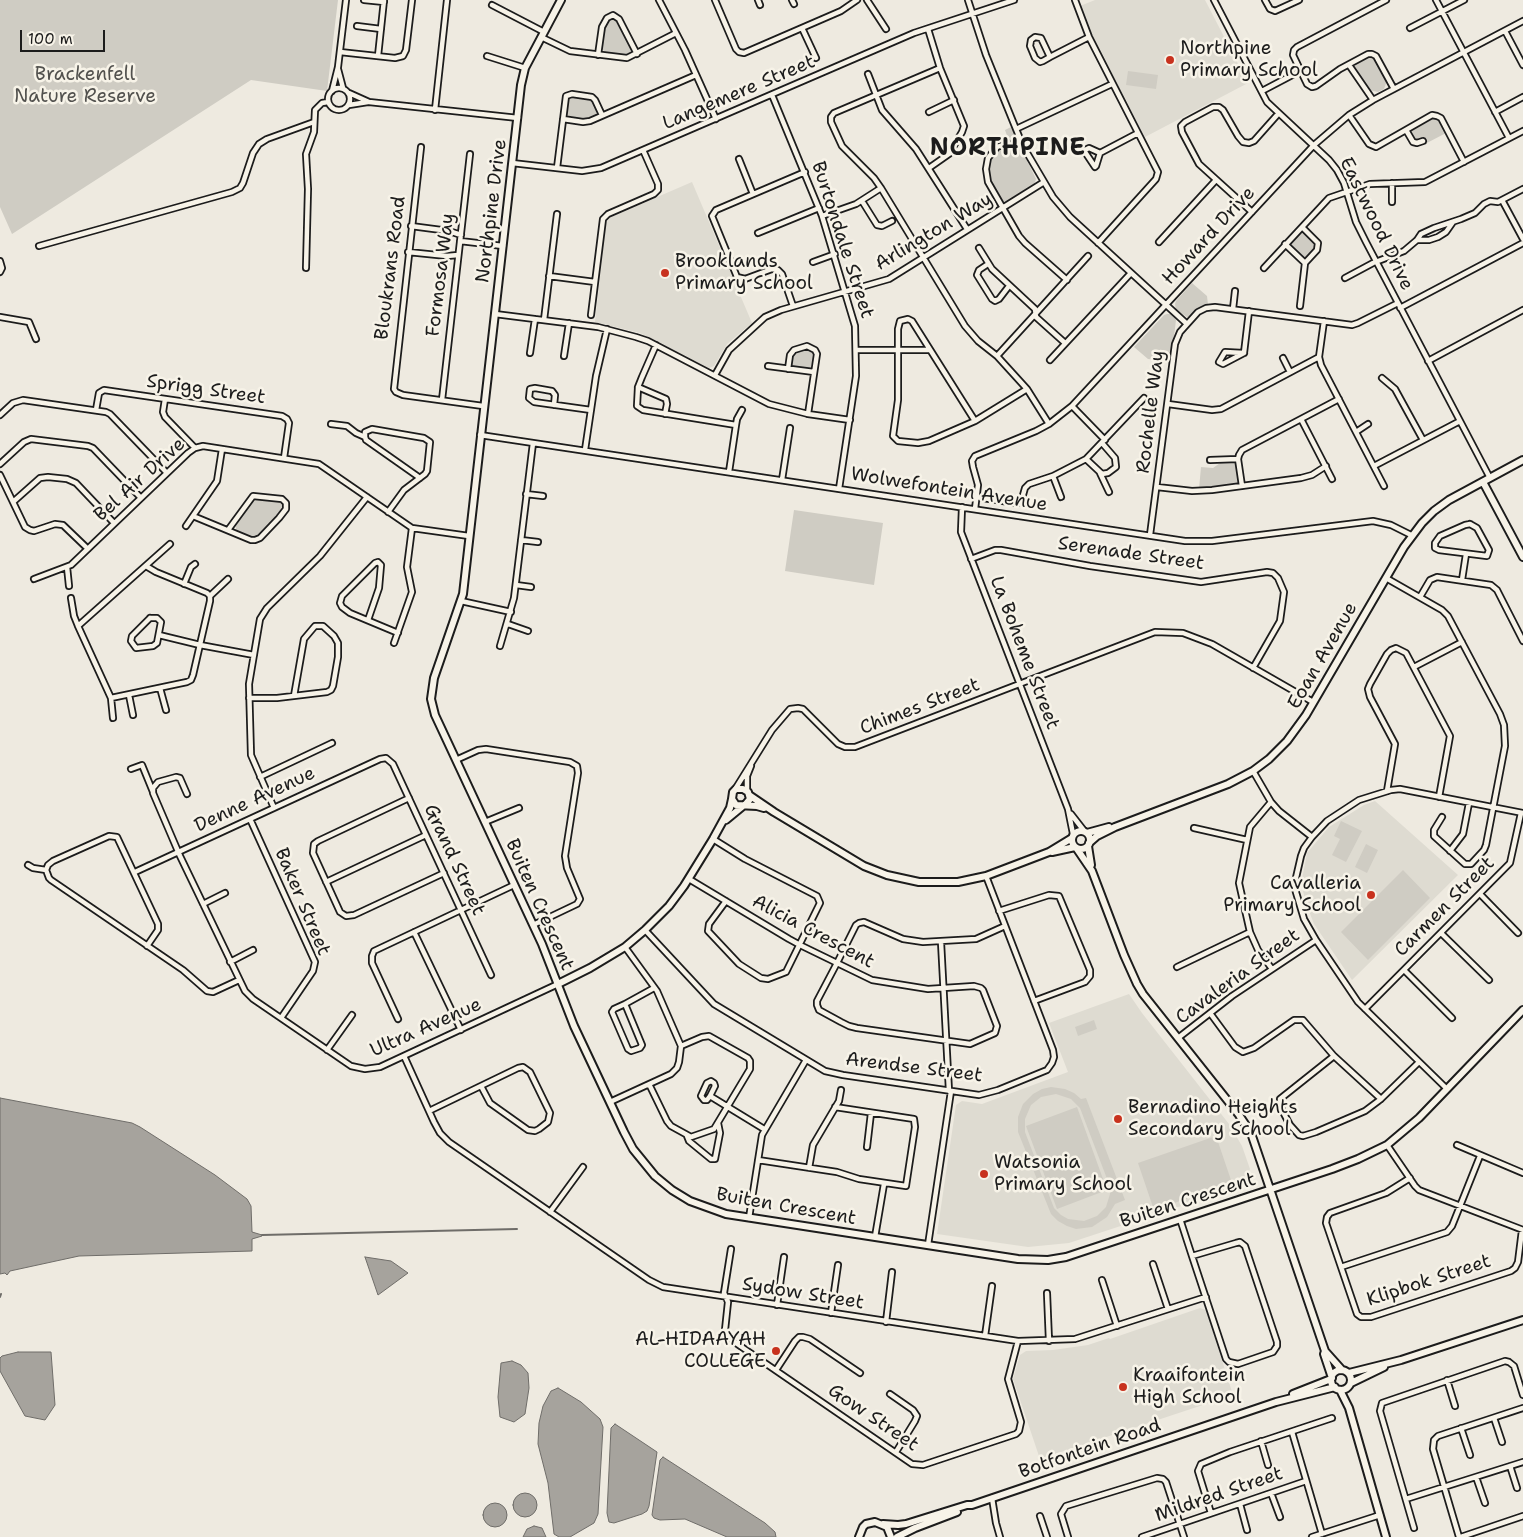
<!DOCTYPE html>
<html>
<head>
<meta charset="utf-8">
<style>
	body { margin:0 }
	#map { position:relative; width:1523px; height:1537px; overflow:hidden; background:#eeeae0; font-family:"Shantell Sans",sans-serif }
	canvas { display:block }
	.scale { position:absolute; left:20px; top:30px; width:85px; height:22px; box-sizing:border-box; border:2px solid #1c1c1c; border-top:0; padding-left:6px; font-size:15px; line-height:18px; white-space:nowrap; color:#1c1c1c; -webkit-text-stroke:4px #f7f3e8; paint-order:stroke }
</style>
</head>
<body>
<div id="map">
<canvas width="1523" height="1537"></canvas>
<div class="scale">100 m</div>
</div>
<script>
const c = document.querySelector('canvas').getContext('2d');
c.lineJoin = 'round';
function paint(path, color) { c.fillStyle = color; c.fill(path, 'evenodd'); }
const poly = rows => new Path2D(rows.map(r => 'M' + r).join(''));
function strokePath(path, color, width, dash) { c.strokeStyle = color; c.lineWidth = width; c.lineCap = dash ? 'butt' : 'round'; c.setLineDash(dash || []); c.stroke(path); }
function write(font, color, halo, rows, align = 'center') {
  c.font = font + ' "Shantell Sans",sans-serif'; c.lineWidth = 5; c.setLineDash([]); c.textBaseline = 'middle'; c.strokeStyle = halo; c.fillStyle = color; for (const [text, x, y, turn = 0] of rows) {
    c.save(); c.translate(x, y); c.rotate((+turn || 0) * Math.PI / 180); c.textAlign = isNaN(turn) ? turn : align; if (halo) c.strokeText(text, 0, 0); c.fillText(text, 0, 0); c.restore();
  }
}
paint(poly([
	[1095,0,1205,0,1248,83,1145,137,1092,36,1080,6],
	[692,182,752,323,727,344,714,366,709,368,640,333,595,322,606,223,611,217],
	[1375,801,1458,875,1352,980,1314,924,1307,906,1301,884,1307,853,1329,827,1364,805],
	[1129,994,1142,1013,1229,1124,1242,1146,1250,1169,1242,1186,1069,1243,1028,1247,937,1234,956,1105,962,1101,982,1104,1068,1072,1049,1023],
	[1200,1308,1206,1310,1233,1395,1040,1459,1013,1379,1020,1355,1026,1351,1053,1350,1088,1345,1109,1338,1110,1339]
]), '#dedbd1');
paint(poly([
	[0,0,338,0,327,91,251,80,12,234,0,207],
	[612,18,617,19,632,49,629,55,606,53,602,49,604,29,608,20],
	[1371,56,1376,59,1387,81,1384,89,1378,92,1369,90,1354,68,1357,62],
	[1128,71,1158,75,1156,89,1126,85],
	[572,96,591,99,597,109,596,115,582,119,568,117,566,113,567,98],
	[1435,117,1439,119,1446,133,1425,144,1423,139,1417,141,1413,139,1411,134,1411,129],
	[1011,127,1036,179,1034,186,1010,201,1005,202,1001,200,990,181,988,168,990,160,996,150,1011,147,1005,130],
	[1302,232,1315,242,1317,247,1307,258,1302,257,1291,246,1291,242,1298,233],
	[1192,283,1207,296,1208,305,1200,308,1192,316,1187,317,1176,310,1175,304,1176,301],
	[1167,314,1172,314,1176,320,1171,362,1148,359,1134,347,1164,315],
	[807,348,814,353,811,368,807,369,792,366,792,355,795,352],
	[1223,461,1233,462,1236,464,1238,482,1234,485,1199,489,1201,467,1213,468],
	[255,498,281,502,284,505,268,527,258,537,254,538,237,532,235,525],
	[794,510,883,523,874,585,785,571],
	[1341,821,1362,831,1346,862,1332,855,1340,839,1334,836],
	[1366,844,1378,850,1367,873,1355,867],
	[1403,870,1430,898,1368,960,1341,932],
	[1094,1020,1097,1029,1078,1036,1075,1027],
	[1051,1087,1065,1089,1074,1093,1081,1099,1086,1098,1125,1200,1115,1204,1107,1217,1092,1227,1076,1229,1067,1226,1058,1221,1051,1214,1018,1132,1018,1117,1023,1104,1033,1094,1042,1089],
	[1056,1094,1071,1099,1080,1108,1109,1184,1110,1194,1106,1207,1097,1216,1084,1221,1068,1219,1061,1215,1054,1208,1025,1132,1025,1119,1031,1105,1041,1097],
	[1077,1107,1107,1190,1057,1209,1026,1126],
	[1216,1136,1232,1183,1154,1210,1138,1163]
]), '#cfccc3');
const water = poly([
	[0,1098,132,1123,140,1127,215,1175,247,1199,251,1206,252,1232,262,1235,262,1236,252,1239,252,1251,79,1256,10,1271,7,1275,5,1273,0,1274,0,1098],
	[365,1257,391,1261,408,1273,378,1295,365,1257],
	[18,1352,51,1352,55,1405,45,1420,25,1416,0,1371,0,1358,2,1356,18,1352],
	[512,1361,521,1365,528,1373,529,1388,525,1414,514,1422,500,1417,498,1397,501,1363,512,1361],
	[558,1388,581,1402,600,1419,603,1427,598,1514,594,1523,570,1537,559,1537,554,1534,548,1483,538,1444,539,1423,543,1406,551,1391,558,1388],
	[615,1424,657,1452,649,1506,647,1511,642,1514,614,1523,609,1522,607,1513,611,1428,615,1424],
	[663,1457,765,1523,775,1532,776,1537,727,1537,685,1519,660,1520,654,1518,652,1515,660,1460,663,1457],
	'513 1505a12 12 0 1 1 24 0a12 12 0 1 1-24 0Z',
	'483 1515a12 12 0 1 1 24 0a12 12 0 1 1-24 0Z',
	[534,1526,542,1528,546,1537,523,1537,527,1529,534,1526]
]);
paint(water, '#a6a39d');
strokePath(water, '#6f6d69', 1);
strokePath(poly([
	[262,1235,517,1229],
	[0,1297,1,1294]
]), '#6f6d69', 2);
const street = poly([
	[364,0,384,2],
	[659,0,685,50,716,119],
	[715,0,736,49,739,52,744,53,841,11,857,0],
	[758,0,760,5],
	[792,0,794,4],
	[867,0,886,29],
	[968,0,986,55,1016,129,1023,146,1053,197,1070,217,1187,324],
	[1075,0,1089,37,1158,172,1156,179,1098,243],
	[1214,0,1267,102,1329,160,1337,170,1344,183,1356,222,1366,242,1490,478],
	[1265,0,1270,9,1275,11,1299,0],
	[1386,0,1297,47,1294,50,1293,55,1307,84,1312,87,1316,86,1340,69,1368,54,1372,54,1376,56,1394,89],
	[1436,0,1509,138],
	[492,5,544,32],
	[357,26,381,29],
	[802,28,816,58],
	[1410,28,1464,0],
	[928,29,940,68,964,126,962,132,949,154,929,168],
	[1505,31,1523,65],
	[541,37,570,51,627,58,676,33],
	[340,52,395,58,403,56,406,50,412,0],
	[598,55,602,27,607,18,613,15,619,19,637,54],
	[378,56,384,0],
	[487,56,525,68],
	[1050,57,1041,38,1035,37,1031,40,1030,46,1035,58,1040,62,1043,61,1050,57,1089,37],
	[1349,65,1373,100],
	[940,68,834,113,831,117,831,122,842,146,874,178,881,188,965,326,978,341,997,356,1027,389,1049,424],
	[338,69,343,88],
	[868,74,882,110,916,149,967,229],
	'328 99a11 11 0 1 1 22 0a11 11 0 1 1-22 0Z',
	[332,91,338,67,346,0],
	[1262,91,1300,71],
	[349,93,369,102,518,118],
	[772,95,822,216,855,326,856,376,839,489],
	[349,105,368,102],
	[435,110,447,0],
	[929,112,954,100],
	[1495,112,1523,97],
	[1349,115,1369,144,1376,147,1432,115,1437,116,1441,118,1464,162],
	[563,119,583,122,590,121,696,75],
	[1016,129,1112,84],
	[1406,130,1413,142,1417,143,1423,141],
	[1008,143,997,147,988,158,986,169,988,182,1019,236,1025,243,1067,280],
	[421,147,394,389,396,392,403,395,483,406],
	[1100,153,1089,148,1085,150,1085,152,1095,167,1096,166,1100,153,1138,133],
	[739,159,753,194],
	[512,163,582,171,601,168,914,33,1014,0],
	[557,168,566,96,572,94,592,97,595,100,602,115],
	[1392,183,1392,202],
	[1502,200,1523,239],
	[862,201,877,225,882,226,892,221],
	[1252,212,1199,164,1182,132,1181,126,1185,122,1213,107,1219,107,1223,110,1238,136,1243,142,1249,143,1254,141,1278,114],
	[822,216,856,204,881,188],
	[411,226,449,231,461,235],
	[758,233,819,208],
	[1417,240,1429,240,1438,237,1446,232,1453,222],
	[460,241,503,246],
	[1159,242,1216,180],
	[1285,244,1305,263,1317,250,1318,243,1302,227],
	[39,246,232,192,240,188,243,183,253,153,259,144,267,139,314,122],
	[979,248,992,269,1035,309,1036,317,1065,343],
	[408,252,447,256,458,255],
	[0,261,2,268,0,272],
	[813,262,835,254],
	[988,264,979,270,977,275,992,299,995,301,999,299,1009,286],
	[306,268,308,189,306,154,314,132,315,110,322,103,328,102],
	[1264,268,1329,198,1370,184,1425,182,1523,131],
	[549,276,595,282],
	[1345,278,1373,263,1404,251,1417,240,1421,234,1434,228,1461,219,1475,213,1484,204,1490,201,1498,202,1523,189],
	[793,306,782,274,778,270,772,269,745,279,737,277,712,216,716,210,805,172],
	[1300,306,1305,263],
	[1400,308,1523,243],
	[1233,309,1235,291],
	[495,314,598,327,636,337,648,341,769,404,808,414,850,420],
	[591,315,603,219,608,214,654,194,658,190,658,184,643,150],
	[0,317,29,322,36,339],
	[544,320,557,214],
	[1324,321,1319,357,1321,365,1384,486],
	[656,345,642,377,638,387,637,406,643,410,736,425,729,472],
	[857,350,929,350],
	[530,353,535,319],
	[1244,353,1223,364,1219,362,1225,352,1244,353,1249,311],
	[564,356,569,323],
	[997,356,1088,256],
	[1283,358,1290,372],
	[1050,360,1131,273],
	[1428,361,1523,310],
	[768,366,814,372],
	[788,369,790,355,794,350,807,346,815,350,817,354,808,414],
	[715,375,729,350,765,317,781,310,889,279,1044,182],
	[1382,378,1395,389,1423,440],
	[638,387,666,399,667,404,665,414],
	[165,399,163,412,165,417,195,448],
	[442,400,470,154],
	[1168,404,1212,410,1221,409,1319,357],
	[554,405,555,395,552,391,535,388,530,389,529,398,534,402,591,410],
	[1072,406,1105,440],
	[96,410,99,393,104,390,282,416,287,419,289,423,284,458],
	[0,415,13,403,23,400,106,412,110,414,167,473],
	[1301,419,1332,479],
	[975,421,912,321,908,319,900,321,898,329,898,400,893,436,898,441,918,443,929,441,975,421,1027,389],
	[331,424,347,426,356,433,365,437],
	[736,425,737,419,742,410],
	[1356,432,1368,424],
	[480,435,1185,541,1212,541,1373,521,1391,525,1411,535],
	[585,450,596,376,607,329],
	[1086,459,1102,474,1108,473,1116,467,1115,458,1102,443],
	[1210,460,1238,459],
	[0,464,24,442,31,439,88,446,93,448,141,498],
	[1374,466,1460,421],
	[1100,473,1109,492],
	[0,475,25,527,30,530,34,531,55,524,63,525,88,549],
	[1053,476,1061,497],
	[782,480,790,428],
	[1242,486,1238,459,1239,455,1242,450,1339,399],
	[1157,487,1192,491,1212,490,1301,478,1312,475,1326,466],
	[526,494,543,496],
	[976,497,1016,503,1021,502,1025,488,1029,484,1053,476,1086,459,1144,398],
	[13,502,40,478,48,477,67,479,76,483,114,523],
	[962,507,961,532,1068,809,1073,834],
	[975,509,978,485,973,467,972,461,975,456,1036,431,1049,424,1072,406,1314,145,1349,115,1373,100,1523,21],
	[388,512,404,490,425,474,427,471,430,442,424,438,372,429,365,432,365,437,366,440,420,478],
	[193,516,251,540,255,540,260,538,279,518,286,509,286,503,282,499,253,496,228,530],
	[1470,524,1477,528,1489,550,1487,556,1439,550,1435,548,1435,543,1440,536,1465,525,1470,524],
	[186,526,217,481,222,449],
	[1150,535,1175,344,1180,332,1198,312,1206,308,1215,307,1352,325,1358,323,1398,303],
	[521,540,538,542],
	[971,559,995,550,1001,550,1090,566,1201,582,1267,572,1273,573,1278,578,1284,592,1280,621,1253,668],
	[67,567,69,586],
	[1386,578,1442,610,1448,616,1500,714,1504,725,1505,746,1486,845,1484,850,1471,864,1465,864,1434,836,1434,830,1442,817],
	[34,579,71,565,188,453,195,448,203,446,319,464,412,528,469,536],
	[1462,580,1466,554],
	[184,584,191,567,195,564],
	[516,585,531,587],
	[210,596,228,579],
	[1420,597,1430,580,1437,577,1491,585,1497,590,1523,641],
	[71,598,74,616,78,626,111,698,113,718],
	[461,601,511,612],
	[150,618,157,618,161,622,157,643,153,646,136,648,131,641,132,636,150,618],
	[368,620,379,588,381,565,378,562,375,563,342,596,340,603,342,607,350,613,398,633],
	[508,624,528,631],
	[78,626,170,544],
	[159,635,200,645,254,655],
	[394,643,412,592,407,567,412,528],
	[500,646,514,598,533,443],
	[1414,667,1462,642],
	[160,688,166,710],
	[129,695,133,715],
	[111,698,187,682,191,680,193,675,210,601,210,596,207,593,156,572,146,566],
	[249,698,277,698,327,692,331,690,333,686,338,657,338,643,334,636,323,626,315,626,304,639,294,696],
	[456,760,478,750,486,749,570,762,577,766,578,773,565,856,567,868,580,899,577,904,533,925],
	[131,769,142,765,153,792],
	[1253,771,1271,802,1279,811,1312,837],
	[260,777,332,743],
	[734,791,772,730,790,709,798,708,803,709,838,744,845,747,855,747,1155,632,1183,633,1212,644,1313,702],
	[747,791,747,776,751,766],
	[1387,791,1395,744,1370,697,1368,689,1370,684,1387,654,1391,650,1396,648,1406,653,1450,736,1439,797],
	[187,794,180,778,176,777,158,782,153,788,153,793,180,856,245,991,253,999,351,1066,365,1069,380,1067,558,984],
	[409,798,318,841,314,844,313,853,340,912,346,916,354,915,444,873],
	[1271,802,1250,827,1239,883,1250,932,1258,950,1272,969],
	[274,808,251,755,249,684,260,619,267,608,320,556,367,497],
	[1071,814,1085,832],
	[250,819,315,962,313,971,281,1018],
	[485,822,519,808],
	[1194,828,1247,840],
	[713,839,745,859,817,896,820,903,786,972,768,979,761,978,739,964,708,931,709,924,726,901],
	[1450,851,1463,834,1469,803],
	[28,865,33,868,46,870],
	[135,872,380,759,386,758,393,764,491,975],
	[689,879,789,939,800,945,837,963,872,980,928,989,974,986,981,988,983,990,997,1026,995,1033,970,1044,857,1028,849,1026,841,1022,819,1010,817,1005,817,1001,837,963,856,925,859,923,864,922,903,939,923,942,976,939,1005,926],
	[326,882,426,835],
	[1480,894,1518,933],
	[203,904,225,893],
	[999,911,1049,895,1059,896,1090,970,1090,976,1085,982,1034,1001],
	[645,930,714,1004,825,1071,843,1075,979,1095,998,1090,1047,1070,1052,1063,1054,1057,1053,1050,986,876],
	[414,932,461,1030],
	[1441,933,1489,980],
	[941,942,949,1091],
	[147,946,158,930,158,924,117,837,109,836,53,861,48,865,46,870,49,878,51,880,183,970,207,991,213,992,239,980],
	[230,962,253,950],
	[1177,967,1250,932],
	[1404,970,1452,1018],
	[625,1004,642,1045,640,1048,631,1051,628,1049,612,1012,614,1009,625,1004],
	[625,1004,654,988],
	[1365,1009,1510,863,1521,813],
	[1210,1013,1235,1047,1243,1052,1254,1048,1294,1020,1303,1020,1334,1056,1381,1099],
	[398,1019,372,963,372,956,374,951,514,885],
	[1178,1038,1232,996,1316,940],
	[327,1050,352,1015],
	[404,1056,434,1122,440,1133,449,1142,649,1280,663,1287,1018,1341,1075,1339,1206,1297],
	[1334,1056,1280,1099,1282,1110,1290,1125,1299,1135,1303,1136,1316,1132,1365,1111,1381,1099,1419,1062],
	[649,1084,667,1121,671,1126,691,1137,714,1129,750,1069,750,1061,748,1058,709,1036,702,1037,681,1046],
	[1447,1089,1358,1002,1316,940,1304,919,1295,889,1295,882,1301,856,1304,848,1312,837,1327,821,1359,800,1391,790,1400,789,1523,813],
	[710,1096,707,1100,704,1100,701,1096,707,1083,711,1081,714,1083,715,1086,710,1096,764,1129],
	[610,1102,671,1074,677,1068,679,1062,681,1046,657,991,625,947],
	[429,1111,518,1068,523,1067,530,1072,550,1113,548,1122,539,1129,535,1131,528,1130,490,1103,481,1086],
	[687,1136,689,1141,711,1159,715,1159,720,1133,718,1123],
	[1387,1145,1415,1186,1419,1190,1523,1230],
	[1457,1145,1523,1173],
	[867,1147,871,1113],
	[758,1160,837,1172,859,1179,906,1186,915,1127,914,1119,835,1107],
	[809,1168,813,1145,839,1101,841,1090],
	[1410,1178,1386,1193,1330,1213,1327,1217,1326,1223,1357,1314,1361,1317,1371,1317,1511,1271,1515,1268,1518,1262,1522,1230],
	[550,1212,583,1167],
	[749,1218,762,1135,806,1060],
	[1180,1219,1192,1256,1226,1359,1229,1362,1238,1364,1273,1352,1277,1346,1277,1342,1245,1246,1240,1242,1236,1243,1192,1256],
	[875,1237,884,1184],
	[928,1245,951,1091],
	[731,1249,724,1293,728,1302,725,1330,730,1339,912,1464,923,1465,1016,1434,1019,1431,1021,1422,1008,1379,1018,1341],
	[1153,1264,1168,1309],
	[1341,1267,1447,1232,1452,1226,1480,1156],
	[1102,1280,1117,1326],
	[1047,1293,1049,1341],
	[777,1305,784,1257],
	[831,1313,838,1265],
	[886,1322,892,1272],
	[985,1336,992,1286],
	[776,1370,795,1341,799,1337,803,1337,810,1339,860,1373],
	[1447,1380,1455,1406],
	[890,1394,913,1410,917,1416,915,1421,896,1452],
	[1494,1418,1502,1442],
	[1461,1428,1470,1455],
	[1292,1432,1322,1534],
	[1261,1441,1268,1465],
	[1510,1466,1517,1488],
	[1476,1477,1485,1503],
	[1271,1493,1280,1517],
	[992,1498,996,1523,1000,1537],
	[1406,1499,1523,1462],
	[1240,1504,1247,1530],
	[1211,1513,1198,1471,1201,1464,1230,1452,1332,1418],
	[1040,1516,1047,1537],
	[1414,1528,1380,1411,1382,1403,1505,1361,1509,1362,1514,1366,1523,1395],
	[1068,1537,1061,1514,1066,1506,1157,1478,1163,1479,1166,1482,1184,1537],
	[1142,1537,1306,1481],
	[1312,1537,1380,1515],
	[1459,1537,1433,1449,1434,1440,1438,1436,1523,1408],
	[1461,1537,1523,1516]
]);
const secondary = poly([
	[561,0,525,68,521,85,463,594,434,678,431,699,435,715,542,944,574,1026,624,1132,633,1149,655,1176,672,1190,690,1201,726,1214,1018,1259,1048,1260,1066,1257,1332,1169,1358,1159,1387,1145,1419,1118,1523,1010],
	[1483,482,1523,557],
	[749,795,774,812,864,866,887,875,919,882,958,882,986,876,1049,852,1072,838],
	[745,805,750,799,748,792,743,789,736,789,733,792,732,799,736,805,757,806,764,808],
	[726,820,743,806],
	'1072 840a9 9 0 1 1 18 0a9 9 0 1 1-18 0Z',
	[1087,833,1109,827],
	[1089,843,1097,836,1115,827,1228,784,1253,771,1269,759,1287,741,1306,715,1404,547,1422,523,1434,511,1449,500,1523,460],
	[1088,846,1091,865],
	[1077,849,1092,871,1124,955,1137,984,1143,994,1239,1115,1251,1133,1325,1351,1324,1354,1332,1378],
	[1052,852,1075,847],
	[558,984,590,968,625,947,645,930,669,906,684,886,713,839,730,808,732,799],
	[1325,1351,1342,1370],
	'1331 1380a10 10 0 1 1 20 0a10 10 0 1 1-20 0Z',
	[1349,1373,1401,1360,1523,1320],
	[1351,1383,1384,1367],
	[1340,1390,1349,1408,1386,1537],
	[1293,1394,1331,1379],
	[883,1524,898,1525,906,1524,967,1505,972,1505,1276,1402,1335,1387],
	[859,1537,863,1527,866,1524,875,1522,887,1527,891,1537],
	[897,1537,915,1528,957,1512]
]);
strokePath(street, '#1c1c1c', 8);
strokePath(secondary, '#1c1c1c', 10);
strokePath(street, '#f7f3e8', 4.5);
strokePath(secondary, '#f7f3e8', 6);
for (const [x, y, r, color] of [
	[1170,60,5,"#c8321e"],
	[665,273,5,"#c8321e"],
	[1371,895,5,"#c8321e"],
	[1118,1119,5,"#c8321e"],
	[984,1174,5,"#c8321e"],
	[776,1351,5,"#c8321e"],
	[1123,1387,5,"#c8321e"]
]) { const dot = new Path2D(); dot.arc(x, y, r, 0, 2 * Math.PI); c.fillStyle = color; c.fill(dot); strokePath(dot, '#f7f3e8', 2); }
write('19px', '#1c1c1c', '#f7f3e8', [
	["Northpine",1180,49],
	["Primary School",1180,71],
	["Brooklands",675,262],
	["Primary School",675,284],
	["Cavalleria",1361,884,"right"],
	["Primary School",1361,906,"right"],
	["Bernadino Heights",1128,1108],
	["Secondary School",1128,1130],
	["Watsonia",994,1163],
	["Primary School",994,1185],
	["AL-HIDAAYAH",766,1340,"right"],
	["COLLEGE",766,1362,"right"],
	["Kraaifontein",1133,1376],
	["High School",1133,1398]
], 'left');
write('19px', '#52514e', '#f7f3e8', [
	["Brackenfell",85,75],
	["Nature Reserve",85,97]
]);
write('19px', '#1c1c1c', '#f7f3e8', [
	["Langemere Street",739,93,-23],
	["Northpine Drive",492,211,-83],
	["Eastwood Drive",1376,224,64],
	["Arlington Way",934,232,-31],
	["Howard Drive",1209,236,-47],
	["Burtondale Street",842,240,72],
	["Bloukrans Road",391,268,-83],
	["Formosa Way",441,275,-83],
	["Sprigg Street",206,390,8],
	["Rochelle Way",1151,412,-83],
	["Bel Air Drive",140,480,-42],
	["Wolwefontein Avenue",949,490,9],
	["Serenade Street",1131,554,8],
	["La Boheme Street",1024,653,69],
	["Eoan Avenue",1323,656,-60],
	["Chimes Street",920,707,-21],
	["Denne Avenue",255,800,-25],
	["Grand Street",454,860,65],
	["Baker Street",302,902,67],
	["Buiten Crescent",539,905,66],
	["Carmen Street",1445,907,-45],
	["Alicia Crescent",813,932,28],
	["Cavaleria Street",1238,977,-36],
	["Ultra Avenue",426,1028,-24],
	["Arendse Street",914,1068,7],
	["Buiten Crescent",1188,1201,-18],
	["Buiten Crescent",786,1207,10],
	["Klipbok Street",1429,1281,-18],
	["Sydow Street",803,1294,9],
	["Gow Street",873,1418,34],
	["Botfontein Road",1090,1449,-19],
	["Mildred Street",1219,1495,-19]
]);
c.letterSpacing = '1px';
write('bold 24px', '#1c1c1c', '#f7f3e8', [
	["NORTHPINE",1008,149]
]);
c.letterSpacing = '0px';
</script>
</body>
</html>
